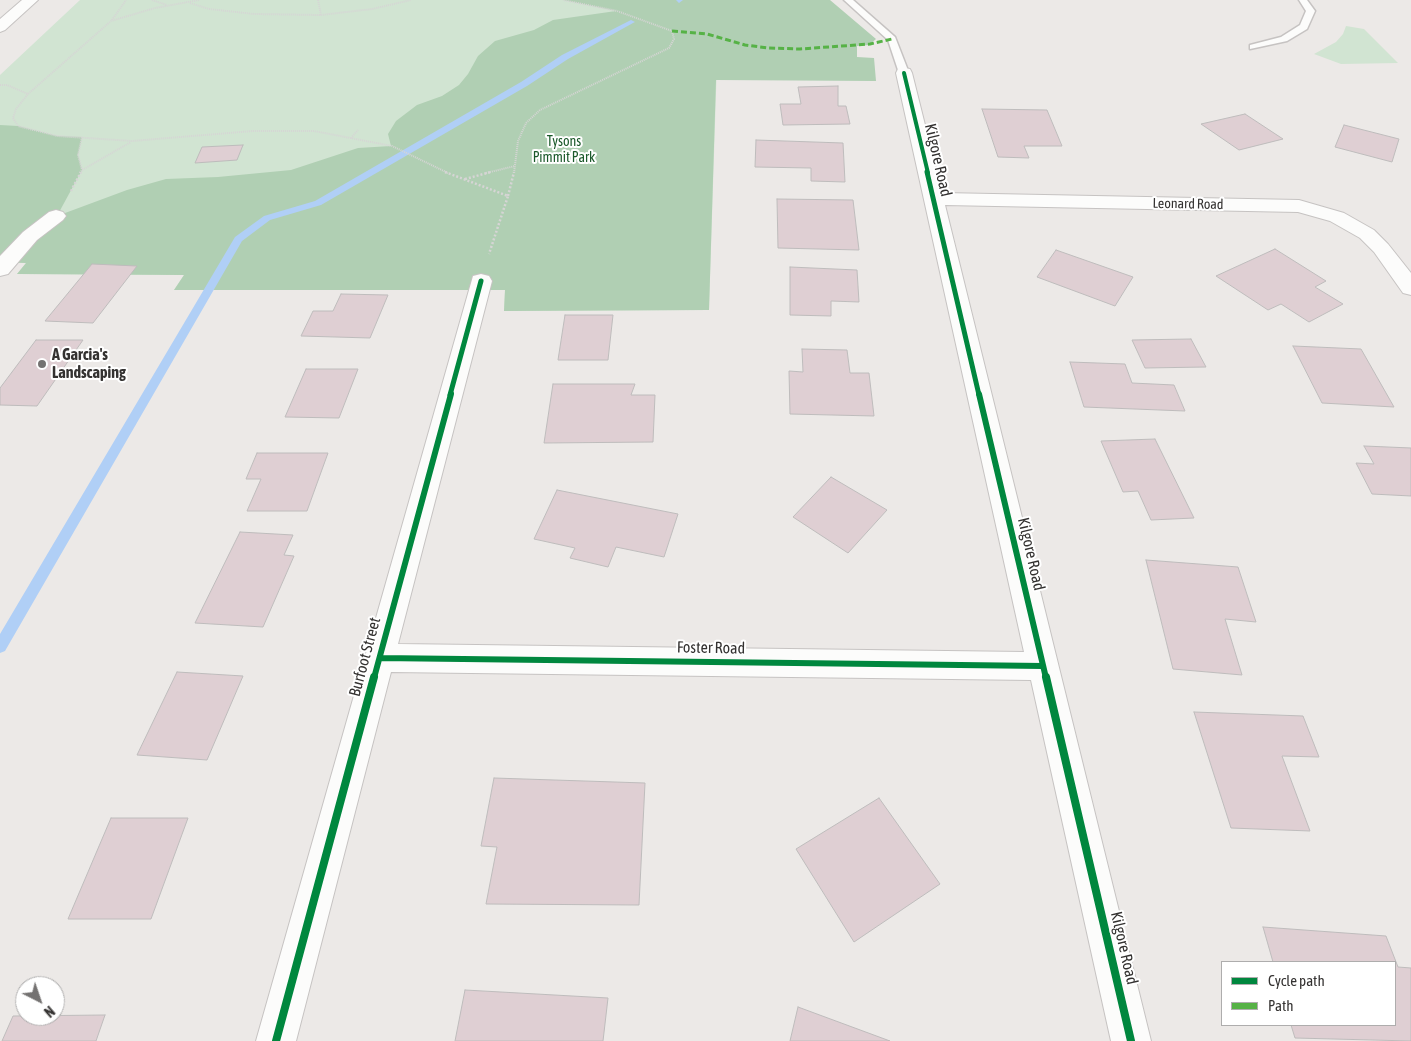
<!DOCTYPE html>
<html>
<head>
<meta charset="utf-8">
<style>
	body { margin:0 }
	#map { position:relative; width:1411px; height:1041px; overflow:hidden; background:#ece9e7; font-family:"Asap Condensed",sans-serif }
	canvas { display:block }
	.legend { position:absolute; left:1221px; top:961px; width:175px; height:65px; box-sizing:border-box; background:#fff; border:1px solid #aeadad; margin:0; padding:6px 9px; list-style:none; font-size:15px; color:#343231 }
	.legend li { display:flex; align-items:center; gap:10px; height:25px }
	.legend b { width:25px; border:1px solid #aeadad }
	.north { position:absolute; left:15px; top:976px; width:50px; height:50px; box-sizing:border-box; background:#fff; border:1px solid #aeadad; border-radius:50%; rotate:139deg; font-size:14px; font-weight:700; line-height:20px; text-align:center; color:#343231 }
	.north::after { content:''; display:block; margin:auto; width:18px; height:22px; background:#747271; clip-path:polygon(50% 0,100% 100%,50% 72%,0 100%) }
</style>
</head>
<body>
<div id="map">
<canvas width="1411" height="1041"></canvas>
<ul class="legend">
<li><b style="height:6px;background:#00873e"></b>Cycle path</li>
<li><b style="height:6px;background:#56b246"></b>Path</li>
</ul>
<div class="north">N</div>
</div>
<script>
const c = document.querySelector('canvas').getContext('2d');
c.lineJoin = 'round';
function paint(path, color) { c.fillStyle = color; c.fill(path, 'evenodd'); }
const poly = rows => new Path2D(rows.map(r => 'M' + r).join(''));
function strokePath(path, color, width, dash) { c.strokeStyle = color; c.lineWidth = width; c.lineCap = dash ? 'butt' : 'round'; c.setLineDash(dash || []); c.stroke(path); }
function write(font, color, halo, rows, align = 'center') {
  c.font = font + ' "Asap Condensed",sans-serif'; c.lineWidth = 4; c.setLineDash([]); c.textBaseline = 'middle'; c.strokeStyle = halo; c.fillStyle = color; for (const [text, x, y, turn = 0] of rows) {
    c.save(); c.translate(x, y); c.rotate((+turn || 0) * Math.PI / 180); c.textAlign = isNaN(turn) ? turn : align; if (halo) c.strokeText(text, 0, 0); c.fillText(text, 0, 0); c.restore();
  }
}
paint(poly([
	[80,0,719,0,709,310,504,311,505,290,174,290,184,275,17,274,26,263,0,262,0,75],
	[1346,26,1364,29,1398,63,1341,64,1314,54,1336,42,1343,34]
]), '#d1e4d2');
paint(poly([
	[563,0,830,0,876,39,869,45,857,46,857,57,874,58,876,81,716,80,709,310,504,311,505,290,174,290,184,275,17,274,26,263,0,262,0,125,18,126,57,136,82,137,78,155,82,170,57,216,127,190,166,179,218,177,291,170,358,148,391,146,388,134,396,121,417,105,442,96,459,85,468,74,478,56,495,41,534,30,553,20,616,11]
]), '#b0cfb3');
paint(poly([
	[676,0,683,0,679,3,676,0],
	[631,20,635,22,633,23,568,59,527,86,321,205,270,220,242,241,5,651,0,653,0,634,235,237,264,216,315,201,521,82,562,55,631,20]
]), '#b0cff6');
const building = poly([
	[838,86,838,106,846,106,850,124,783,125,780,104,801,104,798,87,838,86],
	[982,109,1047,110,1062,146,1024,146,1029,158,998,157,982,109],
	[1245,114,1283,139,1239,150,1201,124,1245,114],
	[1344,125,1399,139,1392,162,1335,147,1344,125],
	[756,140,843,143,845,182,811,181,811,168,755,167,756,140],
	[243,145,237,160,195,163,202,147,243,145],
	[777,199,853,200,859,250,778,248,777,199],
	[1275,249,1326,281,1315,287,1343,304,1309,322,1281,304,1268,310,1216,276,1275,249],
	[1056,250,1133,277,1115,306,1037,277,1056,250],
	[92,264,137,266,93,323,45,321,92,264],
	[790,267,857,270,859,302,831,301,831,316,790,315,790,267],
	[341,294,388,295,370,338,301,336,313,311,333,311,341,294],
	[565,315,613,315,608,360,558,360,565,315],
	[1191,339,1206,367,1145,368,1132,340,1191,339],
	[36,340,83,340,37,406,0,405,0,388,36,340],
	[1293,346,1361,349,1394,407,1322,403,1293,346],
	[802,349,847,350,850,373,869,373,874,416,790,414,789,371,803,372,802,349],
	[1070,362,1125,364,1132,383,1174,385,1185,411,1084,407,1070,362],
	[306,369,358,369,339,418,285,417,306,369],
	[553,384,635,384,631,395,655,395,653,442,544,443,553,384],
	[1155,439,1194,518,1151,520,1138,491,1123,492,1101,441,1155,439],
	[1364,446,1411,448,1411,496,1372,494,1356,463,1374,464,1364,446],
	[257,453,328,453,307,511,247,511,261,479,246,479,257,453],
	[831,477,887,510,848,553,793,517,831,477],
	[557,490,678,514,664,557,616,547,608,567,570,558,575,548,534,539,557,490],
	[240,532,293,535,284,555,294,556,263,627,195,623,240,532],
	[1146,560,1238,567,1256,622,1225,619,1242,675,1173,669,1146,560],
	[177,672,243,676,207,760,137,755,177,672],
	[1194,712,1303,716,1319,757,1282,756,1310,831,1231,828,1194,712],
	[494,778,645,783,639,905,486,904,497,847,481,846,494,778],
	[879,798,940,884,854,942,796,849,879,798],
	[111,818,188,818,151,919,68,919,111,818],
	[1263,927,1386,936,1398,967,1411,968,1411,1041,1295,1038,1291,1025,1395,1025,1395,962,1273,962,1263,927],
	[465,990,608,998,603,1041,455,1041,465,990],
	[798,1007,890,1041,790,1041,798,1007],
	[105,1015,96,1041,2,1041,13,1016,105,1015]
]);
paint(building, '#dfcfd3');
strokePath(building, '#bebcbc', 1);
const service = poly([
	[844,0,853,0,895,37,909,73,907,75,899,73,888,40,844,0],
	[1299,0,1307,0,1315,11,1307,29,1287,41,1250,49,1250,45,1281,37,1300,25,1306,11,1299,0]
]);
const minor = poly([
	[22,0,38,0,5,30,0,32,0,19,22,0],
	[904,68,910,69,912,73,942,193,1299,200,1344,213,1374,230,1388,244,1411,273,1411,295,1403,293,1374,252,1360,238,1330,221,1298,212,945,205,1151,1041,1111,1041,1031,680,391,672,296,1041,256,1041,473,276,481,274,489,276,492,281,398,644,1024,652,896,73,898,69,904,68],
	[56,210,63,212,66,216,63,220,37,240,8,274,0,276,0,256,23,232,49,212,56,210]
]);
strokePath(service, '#c6c3c2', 3);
strokePath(minor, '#c6c3c2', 2);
strokePath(poly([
	[152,0,167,5],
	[199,0,155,8,111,21,28,94,16,109,13,118,18,126,57,136,132,141,253,131,314,131,392,146,448,173],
	[318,0,321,15],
	[190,3,209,9,254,14,321,15,372,9,411,0],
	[112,20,126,0],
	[0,85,7,85,28,94],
	[82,137,78,155,82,170],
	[351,138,358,130],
	[80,173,82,170,131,142],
	[486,173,515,166],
	[514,173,518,141,526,123,540,110,669,48,674,39,672,31,617,11,563,0]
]), '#d6d5d5', 2, [1, 1]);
strokePath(poly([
	[445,172,508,196,489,254],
	[465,179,491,172],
	[71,191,81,172],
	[508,196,514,172]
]), '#d6d5d5', 2.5, [2, 2]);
paint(service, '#fcfcfb');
paint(minor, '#fcfcfb');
strokePath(poly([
	[672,31,707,34,745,45,768,48,800,49,870,44,892,39]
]), '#56b246', 3, [6, 3]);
strokePath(poly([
	[904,73,928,173]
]), '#00873e', 4);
strokePath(poly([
	[927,172,979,395],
	[450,395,481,281]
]), '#00873e', 5);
strokePath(poly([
	[979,394,1046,678],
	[380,658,1043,666],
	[374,678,451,394]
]), '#00873e', 6);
strokePath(poly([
	[1046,677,1131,1041],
	[276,1041,374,677]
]), '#00873e', 8);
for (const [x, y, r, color] of [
	[42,364,5,"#747271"]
]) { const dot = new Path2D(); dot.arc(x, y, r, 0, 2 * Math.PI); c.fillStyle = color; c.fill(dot); strokePath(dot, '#fff', 2); }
write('14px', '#1a592a', '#fff', [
	["Tysons",564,142],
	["Pimmit Park",564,158]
]);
write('14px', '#343231', '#fff', [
	["Leonard Road",1188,204,1]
]);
write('16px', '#343231', '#fff', [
	["Kilgore Road",938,160,77],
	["Kilgore Road",1031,554,77],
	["Foster Road",711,648,1],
	["Burfoot Street",365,657,-75],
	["Kilgore Road",1124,948,77]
]);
write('bold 16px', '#343231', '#fff', [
	["A Garcia's",52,355],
	["Landscaping",52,373]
], 'left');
</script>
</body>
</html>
